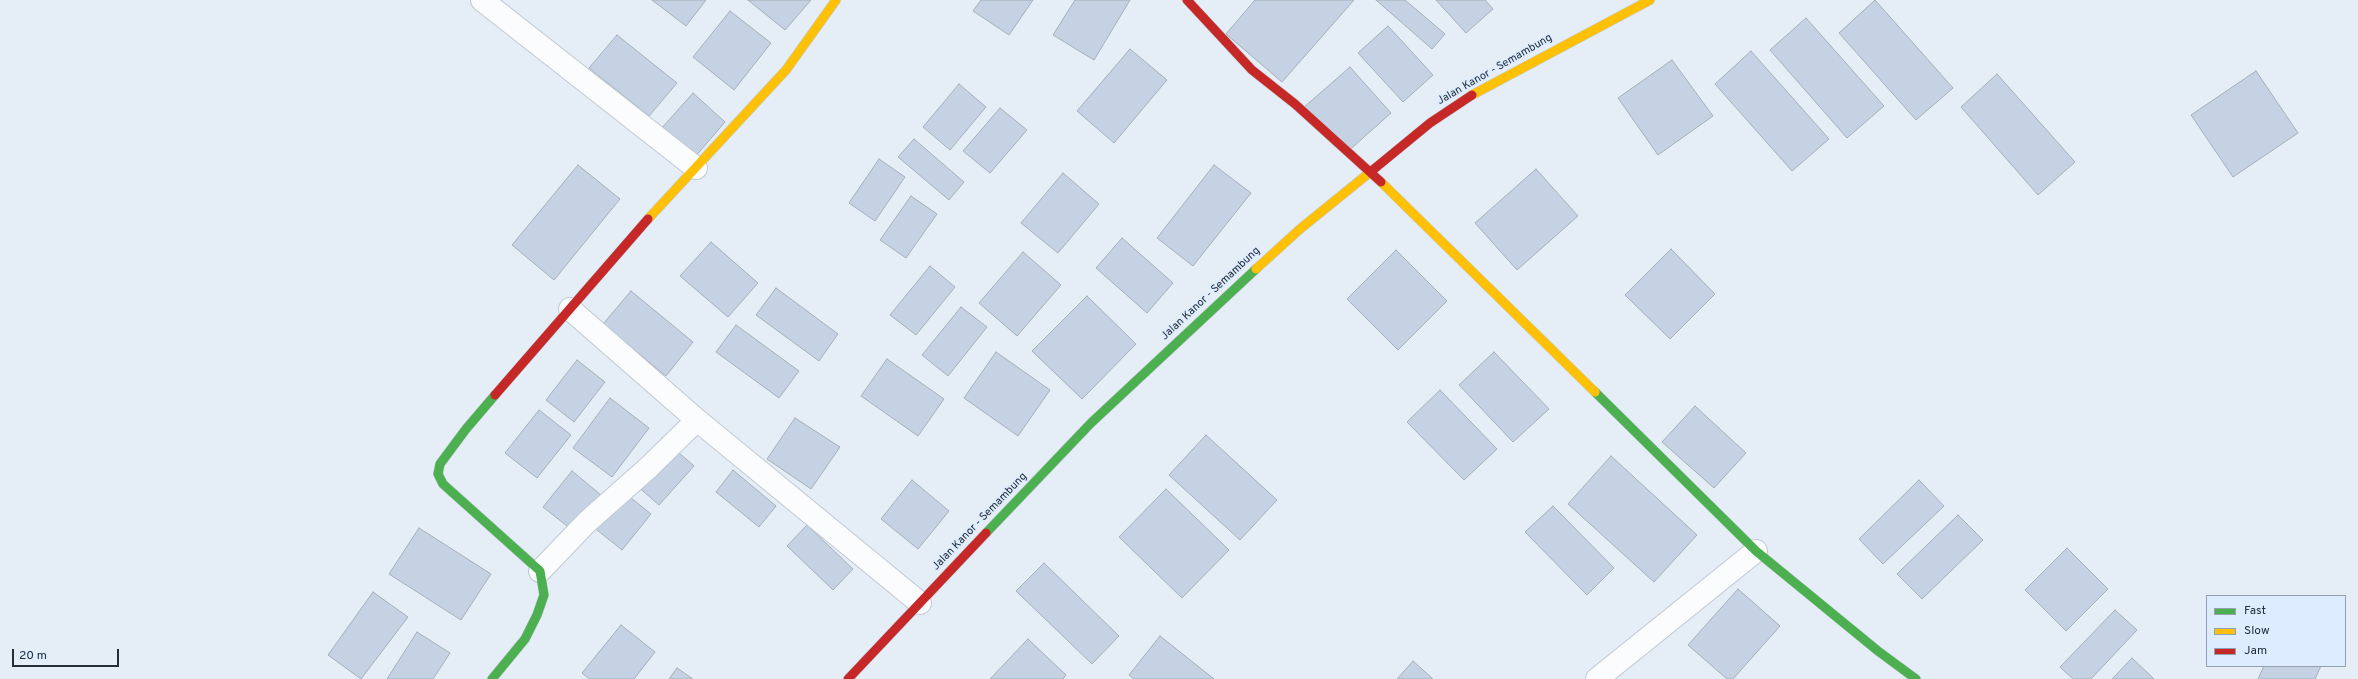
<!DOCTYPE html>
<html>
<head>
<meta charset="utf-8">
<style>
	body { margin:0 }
	#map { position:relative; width:2358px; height:679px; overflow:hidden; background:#e5eef7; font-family:Overpass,sans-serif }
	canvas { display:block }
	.legend { position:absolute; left:2206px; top:595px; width:140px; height:72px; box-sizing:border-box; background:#ddedff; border:1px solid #93a0af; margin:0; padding:5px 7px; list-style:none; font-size:12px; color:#242d38 }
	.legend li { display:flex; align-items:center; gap:8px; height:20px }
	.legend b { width:20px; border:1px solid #93a0af }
	.scale { position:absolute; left:12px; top:649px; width:107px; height:18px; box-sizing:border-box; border:2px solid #242d38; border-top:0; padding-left:5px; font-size:12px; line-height:14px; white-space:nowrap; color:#242d38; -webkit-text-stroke:3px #ddedff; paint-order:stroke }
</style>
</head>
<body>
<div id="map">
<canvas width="2358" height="679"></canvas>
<ul class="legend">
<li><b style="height:5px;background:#4caf50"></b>Fast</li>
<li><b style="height:5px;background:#ffc107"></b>Slow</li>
<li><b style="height:5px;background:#c62828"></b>Jam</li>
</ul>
<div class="scale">20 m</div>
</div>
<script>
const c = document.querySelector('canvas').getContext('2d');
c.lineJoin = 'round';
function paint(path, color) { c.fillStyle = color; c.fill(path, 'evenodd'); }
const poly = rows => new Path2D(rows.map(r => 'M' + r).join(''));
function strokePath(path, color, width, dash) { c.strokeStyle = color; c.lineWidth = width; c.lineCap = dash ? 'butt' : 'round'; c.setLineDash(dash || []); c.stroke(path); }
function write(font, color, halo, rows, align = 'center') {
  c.font = font + ' Overpass,sans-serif'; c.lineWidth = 3.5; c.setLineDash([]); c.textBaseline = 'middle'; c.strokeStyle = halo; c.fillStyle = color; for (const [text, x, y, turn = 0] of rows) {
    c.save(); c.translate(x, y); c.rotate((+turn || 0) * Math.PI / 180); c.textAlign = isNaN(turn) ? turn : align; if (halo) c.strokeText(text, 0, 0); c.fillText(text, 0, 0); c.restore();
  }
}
const building = poly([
	[652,0,706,0,686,26,652,0],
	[748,0,811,0,785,30,748,0],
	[981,0,1033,0,1009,35,973,11,981,0],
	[1075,0,1130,0,1094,60,1053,35,1075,0],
	[1255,0,1354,0,1282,82,1226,34,1255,0],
	[1376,0,1405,0,1445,34,1432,49,1376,0],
	[1436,0,1485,0,1493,9,1466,33,1436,0],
	[1875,0,1953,88,1916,120,1839,33,1875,0],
	[730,11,771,43,734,90,693,57,730,11],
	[1806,18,1884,106,1847,138,1770,50,1806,18],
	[1388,26,1433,75,1403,102,1358,53,1388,26],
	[617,35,677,83,649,116,589,68,617,35],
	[1130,49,1167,80,1114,143,1077,111,1130,49],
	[1751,51,1829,139,1792,171,1715,84,1751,51],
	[1672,60,1713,116,1658,155,1618,98,1672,60],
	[1350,67,1391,113,1345,154,1303,108,1350,67],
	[2256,71,2298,133,2233,177,2191,115,2256,71],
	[1997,74,2075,162,2038,195,1961,107,1997,74],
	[959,84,986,107,950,150,923,127,959,84],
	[693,93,725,122,694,158,661,129,693,93],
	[1000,108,1027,130,990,173,963,151,1000,108],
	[914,139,964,182,949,200,898,157,914,139],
	[879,159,905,177,875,221,849,203,879,159],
	[578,165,620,199,554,280,512,245,578,165],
	[1214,165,1251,193,1193,266,1157,238,1214,165],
	[1536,169,1578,216,1517,270,1475,223,1536,169],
	[1063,173,1099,204,1058,253,1021,223,1063,173],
	[911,196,937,214,906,258,880,240,911,196],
	[1122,238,1173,283,1147,313,1096,268,1122,238],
	[711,242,758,283,728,317,680,276,711,242],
	[1671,249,1715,294,1670,339,1625,295,1671,249],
	[1396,250,1447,301,1398,350,1347,299,1396,250],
	[1023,252,1061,285,1017,336,979,303,1023,252],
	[930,266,955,287,916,335,890,315,930,266],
	[776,288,838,334,819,361,756,315,776,288],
	[631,291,693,342,666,376,603,324,631,291],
	[1087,296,1136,344,1082,399,1032,351,1087,296],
	[961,307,987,327,948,376,922,355,961,307],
	[736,325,799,371,779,398,716,352,736,325],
	[996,352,1050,390,1018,436,964,398,996,352],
	[1494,352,1549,409,1513,442,1459,385,1494,352],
	[887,359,944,399,918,436,861,396,887,359],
	[577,360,605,382,574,422,546,400,577,360],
	[1440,390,1497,449,1464,480,1407,422,1440,390],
	[610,398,649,428,612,477,573,448,610,398],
	[1695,406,1746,453,1714,488,1662,442,1695,406],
	[539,410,571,435,537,478,505,453,539,410],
	[795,418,840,447,811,489,767,459,795,418],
	[1206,435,1277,500,1240,540,1169,475,1206,435],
	[662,438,694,466,659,505,628,478,662,438],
	[1611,456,1697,535,1654,582,1568,504,1611,456],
	[733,470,776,506,759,527,716,492,733,470],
	[572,471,601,495,572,530,543,507,572,471],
	[912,480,949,511,918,549,881,519,912,480],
	[1919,480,1944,506,1883,564,1859,539,1919,480],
	[1166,489,1229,550,1182,598,1119,537,1166,489],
	[621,490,651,514,622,550,592,526,621,490],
	[1553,506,1614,568,1587,595,1525,532,1553,506],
	[1958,515,1983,540,1922,599,1897,574,1958,515],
	[807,525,853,569,833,590,787,546,807,525],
	[419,528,491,574,461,620,389,574,419,528],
	[2067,548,2108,589,2066,631,2025,590,2067,548],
	[1044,563,1119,636,1092,664,1016,591,1044,563],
	[1738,589,1780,626,1733,679,1727,679,1688,645,1738,589],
	[373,592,408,617,361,679,328,655,373,592],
	[2115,610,2137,630,2091,679,2073,679,2060,667,2115,610],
	[621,625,655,652,634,679,589,679,582,673,621,625],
	[417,632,450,653,433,679,387,679,417,632],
	[1160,636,1214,679,1134,679,1129,675,1160,636],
	[1028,639,1066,675,1063,679,990,679,1028,639],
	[2132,658,2154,679,2112,679,2132,658],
	[1413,661,1433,679,1397,679,1413,661],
	[2264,666,2321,666,2315,679,2258,679,2264,666],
	[677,668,693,679,669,679,677,668]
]);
paint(building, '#c4d2e3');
strokePath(building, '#a6aeb7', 1);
const street = poly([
	[482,0,696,168],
	[570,309,697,420],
	[540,571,587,522,648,468,697,420,920,603],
	[1597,679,1756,551]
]);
const fast = poly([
	[1595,392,1756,551,1878,651,1916,679],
	[986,533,1091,423,1256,269],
	[492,679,525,639,537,615,544,595,540,571,443,484,438,474,440,464,466,429,495,395]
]);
const slow = poly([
	[1472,95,1650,0],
	[1381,182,1595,392],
	[648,219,786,70,836,0],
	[1256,269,1300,229,1374,169]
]);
const jam = poly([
	[1187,0,1252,70,1295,104,1381,182],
	[1374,169,1430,123,1472,95],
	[495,395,648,219],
	[848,679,986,533]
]);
strokePath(street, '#c1c9d3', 24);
strokePath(fast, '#c1c9d3', 10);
strokePath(slow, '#c1c9d3', 10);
strokePath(jam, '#c1c9d3', 10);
strokePath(street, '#fbfcfe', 22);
strokePath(fast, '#4caf50', 9);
strokePath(slow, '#ffc107', 9);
strokePath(jam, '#c62828', 9);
write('11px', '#242d38', '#ddedff', [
	["Jalan Kanor - Semambung",1495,70,-30],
	["Jalan Kanor - Semambung",1211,294,-43],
	["Jalan Kanor - Semambung",980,522,-46]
]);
</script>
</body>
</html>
